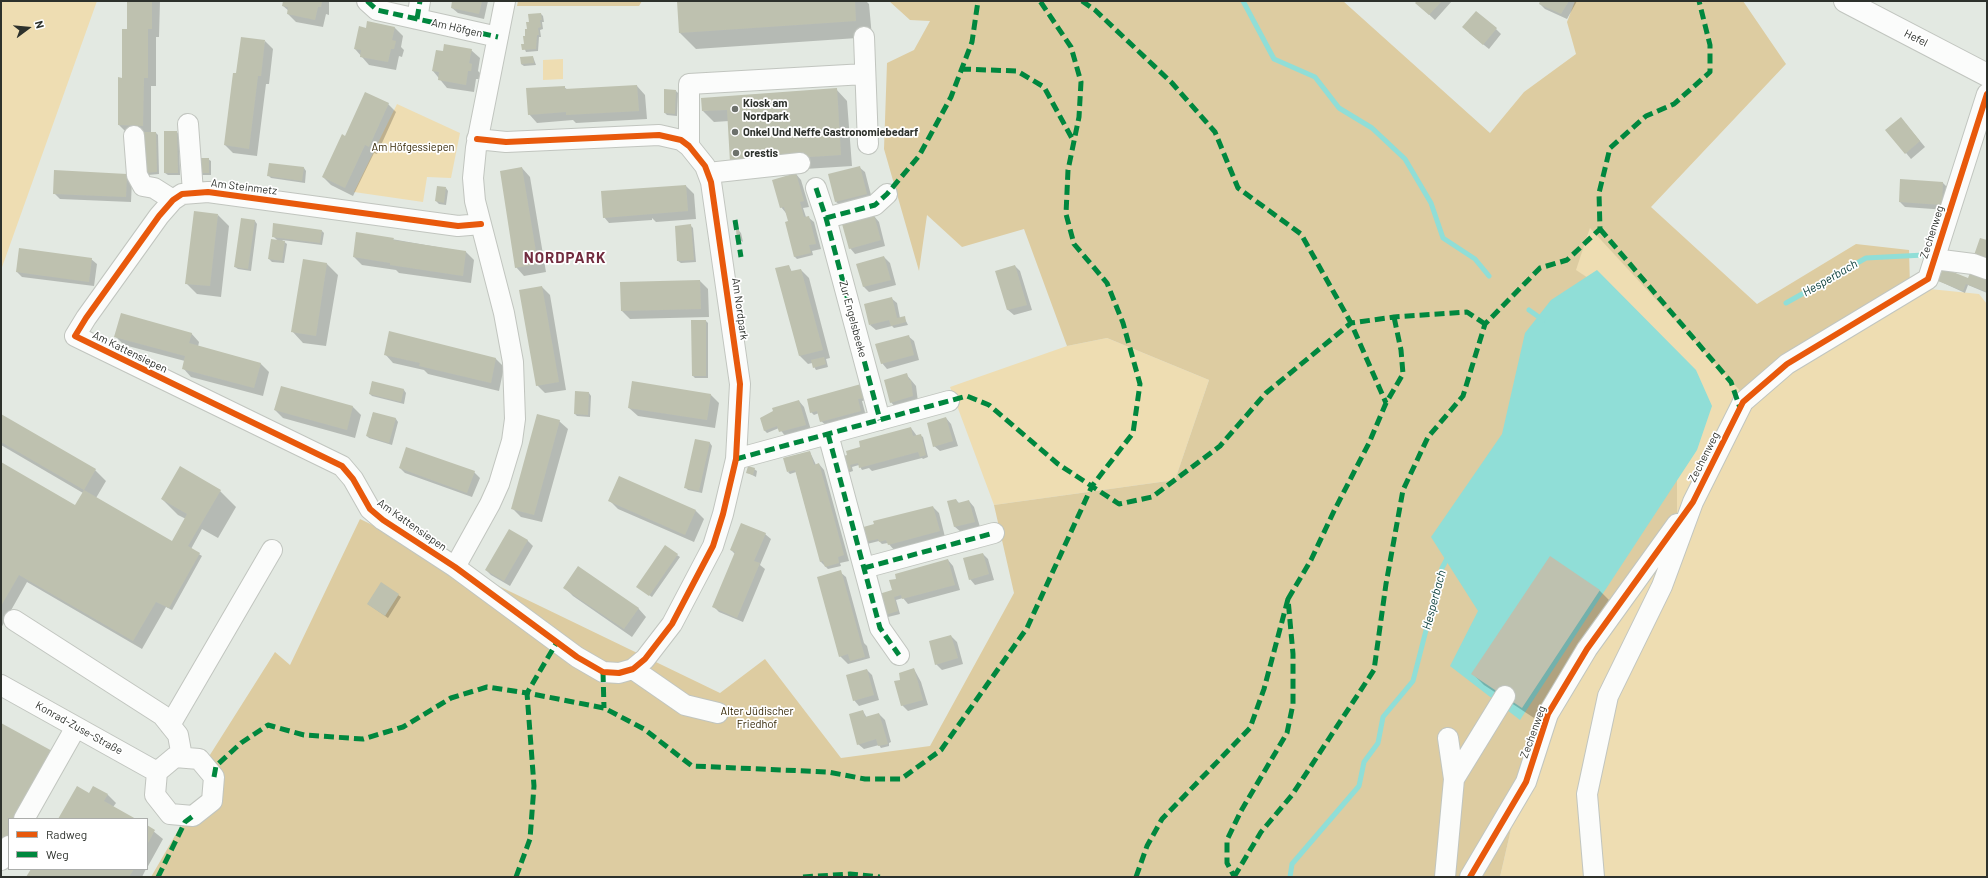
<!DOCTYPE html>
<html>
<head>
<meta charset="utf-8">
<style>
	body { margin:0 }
	#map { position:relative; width:1988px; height:878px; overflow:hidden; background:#e3e9e2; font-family:Barlow,sans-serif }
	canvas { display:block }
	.frame { position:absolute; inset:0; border:2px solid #2d312c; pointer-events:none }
	.legend { position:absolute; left:8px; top:818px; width:140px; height:52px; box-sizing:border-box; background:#fff; border:1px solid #abadab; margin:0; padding:5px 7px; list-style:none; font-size:12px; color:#2d312c }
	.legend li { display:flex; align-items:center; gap:8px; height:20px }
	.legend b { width:20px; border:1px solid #abadab }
	.north { position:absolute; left:8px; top:8px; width:40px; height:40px; -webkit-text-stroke:3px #fff; paint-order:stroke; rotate:74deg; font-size:11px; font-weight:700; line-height:16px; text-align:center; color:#2d312c }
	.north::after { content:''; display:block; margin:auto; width:14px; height:18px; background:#2d312c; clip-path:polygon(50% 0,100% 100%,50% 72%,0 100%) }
</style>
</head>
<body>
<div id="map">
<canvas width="1988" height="878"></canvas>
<div class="frame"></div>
<ul class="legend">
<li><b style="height:5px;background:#e8590c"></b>Radweg</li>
<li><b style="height:5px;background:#00873e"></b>Weg</li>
</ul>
<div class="north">N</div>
</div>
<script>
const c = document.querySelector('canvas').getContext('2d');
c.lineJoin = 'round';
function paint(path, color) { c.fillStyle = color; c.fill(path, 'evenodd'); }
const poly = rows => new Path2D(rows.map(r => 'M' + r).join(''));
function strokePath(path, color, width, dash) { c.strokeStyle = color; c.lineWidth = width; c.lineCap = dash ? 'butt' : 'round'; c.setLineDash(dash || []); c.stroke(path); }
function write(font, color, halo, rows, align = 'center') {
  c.font = font + ' Barlow,sans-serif'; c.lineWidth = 3.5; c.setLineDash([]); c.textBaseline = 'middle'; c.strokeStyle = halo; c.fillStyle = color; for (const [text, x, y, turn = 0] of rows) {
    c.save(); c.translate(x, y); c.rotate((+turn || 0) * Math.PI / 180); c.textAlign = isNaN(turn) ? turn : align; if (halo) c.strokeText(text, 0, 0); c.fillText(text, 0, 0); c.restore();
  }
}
paint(poly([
	[1,1,97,1,1,270],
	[563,59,563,79,543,80,543,60],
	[397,104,460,133,451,178,427,177,423,202,354,192],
	[1590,227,1743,394,1910,287,1979,294,1987,304,1987,877,1500,877,1536,720,1605,289,1575,270],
	[1107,338,1209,380,1175,480,994,505,950,387,1067,346]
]), '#eeddb2');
paint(poly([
	[518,1,642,1,639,6,517,6],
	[889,1,1343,1,1490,133,1524,92,1576,54,1567,22,1575,1,1743,1,1786,64,1651,207,1757,304,1856,244,1909,250,1910,287,1743,394,1590,228,1576,270,1605,289,1677,451,1677,516,1536,720,1500,877,151,877,180,827,195,822,208,814,208,758,275,652,290,665,360,519,720,693,765,659,841,758,930,746,1014,593,994,505,1175,480,1209,380,1107,338,1067,346,1024,229,962,247,927,215,919,271,884,149,887,63,914,50,930,21,910,20]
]), '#ddcca1');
paint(poly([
	[1597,270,1696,370,1712,406,1697,450,1520,720,1450,666,1478,611,1431,537,1502,434,1525,333,1551,300]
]), '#90ded7');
paint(poly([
	[128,1,160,1,159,37,156,37,156,86,151,86,151,133,156,133,158,135,159,174,148,175,146,172,145,133,127,133,119,125,128,30],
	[284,1,329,1,329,15,326,14,323,27,296,22,288,14,289,11,283,6],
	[452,1,488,1,484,19,458,13,452,8],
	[678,1,866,1,869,4,872,37,696,49,680,33],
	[1418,1,1452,1,1435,20,1422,8],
	[1541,1,1577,1,1567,19,1545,9,1540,4],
	[541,14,543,16,544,22,542,22,543,29,540,30,541,37,539,37,538,51,526,52,523,45,525,44,530,22],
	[395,28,403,36,401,47,404,50,402,57,399,56,396,70,369,65,355,49,366,29],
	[1496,29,1501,34,1489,49,1469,33],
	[265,41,273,49,269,84,266,84,257,156,233,153,225,145],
	[471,50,480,58,478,71,480,73,479,79,476,79,474,92,447,88,433,71,444,52],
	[533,57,536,65,524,66,521,64],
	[637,86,645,95,647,119,576,123,573,120,537,123,529,114,564,87,568,90],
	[836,89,847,101,852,166,742,173,729,121,714,122,703,111],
	[676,91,678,93,677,116,667,115,665,113],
	[388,104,396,112,377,154,374,153,353,196,331,185,323,177,345,137],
	[1906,124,1925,147,1911,159,1887,130],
	[177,132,179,135,180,175,168,175,165,173],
	[208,159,211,161,211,175,200,175],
	[859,167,865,172,872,199,842,207,836,202],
	[304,168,306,171,305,183,271,178,269,176],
	[522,168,530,177,546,272,524,276,516,267],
	[796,174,801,180,809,207,803,208,806,217,808,217,814,222,821,249,812,251,813,255,797,259,795,257,790,222,786,213,781,207],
	[127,175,132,180,131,202,60,199,54,193],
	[1901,180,1943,183,1948,188,1947,210,1905,207,1900,202],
	[686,186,694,194,696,219,656,222,652,218,652,220,609,223,604,217],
	[446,188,448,191,446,205,439,204,436,201],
	[218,215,229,226,221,297,197,294,186,283],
	[874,216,879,222,885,246,855,254,850,248],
	[242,220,255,221,257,224,251,271,238,269,235,267],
	[691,226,693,228,696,262,681,263,678,261],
	[322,231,324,233,322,245,282,240,287,244,284,263,272,262,269,259,277,240,273,236],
	[739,231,741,233,743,242,738,239],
	[357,233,466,252,474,260,471,283,399,273,396,270,362,265,354,257],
	[884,257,890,263,896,285,869,292,864,287,858,264],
	[91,259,97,264,94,286,22,277,17,272],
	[304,260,327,264,338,275,326,346,303,343,292,331],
	[789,266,792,272,801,270,809,278,830,358,826,359,828,367,816,370,812,363,808,364,800,356],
	[1015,266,1020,271,1032,310,1014,315,1008,310,997,271],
	[1987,276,1987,293,1968,285,1965,293,1939,281,1968,279],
	[700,281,708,289,709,317,630,319,622,311],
	[542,287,550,295,566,390,545,393,537,385],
	[891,298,897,303,900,318,904,317,908,325,894,328,892,326,876,330,870,325],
	[706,321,708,323,708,378,695,378,693,376],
	[390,332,496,359,504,367,499,391,428,374,424,370,393,363,385,354],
	[191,333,199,342,198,347,261,364,269,372,263,396,191,377,183,368,185,361,124,345,116,337],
	[908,336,914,341,919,360,887,369,882,363],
	[906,374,916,386,918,402,896,408,891,402],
	[372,382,404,390,406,393,404,404,372,396,370,394],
	[861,385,867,400,862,401,866,416,827,426,821,421,819,413,814,415,811,412],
	[589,393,591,396,590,417,577,416,575,414],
	[711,395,719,403,715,428,638,416,629,408],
	[799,401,804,407,811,430,786,437,779,428,767,433,765,431,761,418],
	[353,407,361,415,355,438,283,418,275,410],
	[373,413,396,419,398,422,392,445,369,438,367,436],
	[1,415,95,470,106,481,96,498,172,542,186,519,178,515,162,499,220,491,236,507,218,538,202,529,191,549,202,556,172,610,166,607,142,649,27,582,1,628,1,464,75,506,83,493,1,445],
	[946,418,951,424,958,446,940,451,934,446],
	[559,421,568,429,542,522,521,517,512,508],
	[911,428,917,436,920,435,923,437,928,457,923,459,922,458,872,471,869,468,862,470,859,465,852,467,853,471,847,473,848,456,861,447],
	[696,440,710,443,712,446,702,493,688,490,685,487],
	[810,452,816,465,819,464,824,470,849,561,840,563,841,566,828,569,821,562,796,472,790,474,788,472],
	[400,468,474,472,480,478,472,497,405,473],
	[754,469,757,471,756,477,748,473],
	[956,500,960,504,969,501,974,507,980,527,961,532,955,527],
	[610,501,696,511,704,519,694,542,618,509],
	[933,507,939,513,945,537,894,550,888,543,882,544,879,541,867,544,865,542],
	[765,534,771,539,760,565,765,569,743,622,719,612,714,607,735,554,731,550],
	[527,540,533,546,510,586,491,575,486,570],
	[983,554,988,559,994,580,975,585,970,579],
	[677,555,680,557,652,597,640,589],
	[1550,558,1600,591,1611,602,1534,718,1484,685,1473,674],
	[948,560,953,566,960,590,908,604,903,598,896,600,900,614,888,617,886,614,893,591],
	[840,572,846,577,864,643,867,646,870,658,848,664,840,656],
	[381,584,401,597,388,618,368,604],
	[565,588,638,608,646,617,632,637,573,596],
	[951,636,957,642,963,664,942,670,936,664],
	[914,669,921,682,928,705,908,711,902,705,902,680],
	[867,670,872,675,879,700,859,706,854,700],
	[863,711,867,718,879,714,885,720,891,742,889,743,889,746,881,748,879,745,864,749,858,744],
	[94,787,108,795,116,803,113,807,134,819,60,819,90,794],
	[147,826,163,839,147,868],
	[32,869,146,869,142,877,27,877]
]), '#0003');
strokePath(poly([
	[1243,1,1274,59,1315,77,1339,108,1372,128,1405,159,1431,203,1443,238,1475,259,1489,276],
	[1786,303,1866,258,1924,255],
	[1529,310,1543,320],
	[1290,877,1292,864,1359,786,1364,762,1378,743,1383,717,1413,681,1442,568,1449,555]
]), '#90ded7', 5);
paint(poly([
	[127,1,152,1,152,29,148,29,148,78,144,78,143,126,118,125,118,77,122,78,122,29,127,29],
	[283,1,322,1,321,7,318,7,315,20,287,14,288,7,282,6],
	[452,1,482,1,479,14,451,8],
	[677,1,855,1,856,21,679,33],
	[1417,1,1442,1,1429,15,1415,3],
	[1540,1,1569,1,1561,14,1539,4],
	[1476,11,1497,28,1483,45,1462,27],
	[541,13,542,20,540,20,541,27,538,28,539,35,537,35,536,49,522,50,521,44,524,44,523,36,525,36,525,29,527,29,526,22,529,22,528,14],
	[367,21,395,27,392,40,396,41,394,49,391,49,388,62,360,57,361,50,354,49,359,26,366,28],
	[241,37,265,40,261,76,258,76,249,149,224,145,233,73,236,73],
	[444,44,472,49,469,63,472,64,471,71,468,71,466,85,438,80,439,72,432,71,436,50,443,51],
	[533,56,534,63,521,64,520,57],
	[637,85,639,111,566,115,566,112,528,115,526,88,565,86,565,89],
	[837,88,841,155,730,162,727,110,702,111,701,98],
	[664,89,676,90,675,114,664,113],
	[365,92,389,103,369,147,365,145,345,188,322,177,342,134,345,136],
	[1901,117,1920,141,1905,154,1885,130],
	[164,131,177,131,178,173,164,173],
	[144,132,156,132,157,172,145,173],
	[196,158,209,158,209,173,196,173],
	[269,163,304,167,302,181,267,176],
	[860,166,867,194,835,202,828,174],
	[522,167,538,264,515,268,500,171],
	[54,170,127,174,126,197,53,194],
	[796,173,804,201,800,202,804,217,809,216,816,244,809,245,811,253,794,257,785,222,788,221,784,207,780,208,772,180],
	[1900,179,1943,182,1942,205,1899,202],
	[686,185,688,211,603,218,601,191],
	[437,186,446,187,444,203,435,201],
	[194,211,218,214,210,286,185,284],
	[874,215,881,240,849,249,842,224],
	[241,218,255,220,248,269,234,267],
	[273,223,322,230,320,243,272,237],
	[691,224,694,260,677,261,675,226],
	[736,230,739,230,741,239,737,240],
	[356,232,394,238,393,240,466,251,463,276,390,265,390,263,353,257],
	[1980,238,1987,240,1987,264,1973,258],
	[271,239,285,241,282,261,268,259],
	[19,248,92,258,89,282,16,272],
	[884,256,891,280,863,287,856,264],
	[303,259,327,263,316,336,291,332],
	[789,265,791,271,801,269,823,350,799,356,775,268],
	[1015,265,1027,305,1007,310,995,271],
	[1943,268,1968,278,1972,268,1987,274,1987,292,1966,284,1963,291,1938,281],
	[700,280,701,309,621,311,620,282],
	[542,286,559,382,536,386,519,290],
	[892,297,897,318,905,316,906,322,891,326,889,320,869,325,864,304],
	[121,313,192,333,189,343,261,363,254,388,182,369,185,356,114,337],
	[691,320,706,320,706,376,692,376],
	[389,331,496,358,491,383,419,366,420,363,384,355],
	[909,335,914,355,881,364,875,344],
	[824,357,826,364,813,368,811,360],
	[907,373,909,380,911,380,913,396,890,403,884,380],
	[372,381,404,389,401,402,369,394],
	[632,381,711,394,707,420,628,408],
	[861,384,865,398,858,399,861,411,820,422,817,411,810,413,807,399],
	[281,386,353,406,347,430,274,410],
	[575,391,589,392,588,415,574,414],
	[799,400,806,425,779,432,777,426,764,431,760,418,773,411,772,408],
	[373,412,396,418,389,443,366,436],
	[1,414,96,469,84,490,172,541,187,514,161,499,180,466,221,490,188,546,200,553,169,608,156,602,133,641,19,575,1,606,1,462,75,505,84,490,1,442],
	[537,414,560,420,534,515,511,509],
	[946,417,953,441,933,447,927,423],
	[911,427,913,436,921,434,926,455,920,457,918,452,859,468,858,463,850,465,851,469,844,471,840,457,847,455,846,451,860,447,859,441],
	[695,439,710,442,699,491,684,488],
	[406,447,475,471,467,493,399,468],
	[810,451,814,465,819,463,844,555,838,557,839,563,825,567,823,561,820,562,795,470,787,472,783,458],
	[748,466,755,468,753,475,746,473],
	[619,476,696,510,685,535,608,501],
	[956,499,958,503,969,500,975,522,954,527,947,501],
	[933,506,940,531,888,545,886,540,879,542,878,539,864,542,860,528,874,524,873,521],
	[741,523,766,533,754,561,760,563,737,618,712,607,735,552,730,550],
	[509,529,528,540,504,581,485,570],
	[665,545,678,554,649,596,636,587],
	[983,553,989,574,969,580,963,558],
	[1550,556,1600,590,1522,708,1471,674],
	[948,559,955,585,902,599,901,595,894,597,898,611,885,615,879,594,892,590,889,580,896,579,895,574],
	[578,566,639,608,624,629,563,588],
	[841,570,865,657,850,661,848,654,839,657,817,577],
	[381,582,399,594,385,616,367,604],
	[951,635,958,658,935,665,929,641],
	[914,668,923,700,901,706,894,681,900,680,899,673],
	[867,669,874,695,853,701,846,675],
	[863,710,865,717,879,713,888,744,878,746,876,739,857,745,849,714],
	[1,723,54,752,17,819,9,819,9,834,1,849],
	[77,786,89,793,93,786,108,794,104,801,136,819,58,819],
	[147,825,155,830,147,845],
	[31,869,134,869,129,877,26,877]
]), '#bec1af');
const minor = poly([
	[367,1,377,10,498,37],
	[417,19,420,1],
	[864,37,868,144],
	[188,124,193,192],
	[134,136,137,175,143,186,154,188,173,200],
	[477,139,506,142,659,135,681,140,689,146,705,166,711,182,740,384,736,459,723,514,713,546,672,624,645,659,633,669,619,673,603,672,577,657,455,567,383,520,370,509,353,479,342,466,75,336,86,318,159,216,173,200,182,194,208,192,458,226,481,224],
	[689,146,689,84,865,74],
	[708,173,800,163],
	[816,188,826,218,880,420],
	[826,218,875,205,887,194],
	[1934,259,1973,264,1987,269],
	[828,434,880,628,899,655],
	[736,459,949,401],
	[455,567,490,504,499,484,512,441,515,419,513,362,504,313,475,201,473,178,476,148,505,1],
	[864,568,994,533],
	[14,620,162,715,178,735,182,757],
	[633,669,685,705,718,713],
	[1,685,157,772],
	[170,725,272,550],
	[1448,738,1454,779],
	[175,757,199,759,214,777,212,801,193,816,170,814,155,795,157,772,175,757],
	[24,819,76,727],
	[1,860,9,846],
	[1445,877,1454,779,1505,696],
	[1470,877,1526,782,1548,714,1587,649,1677,524],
	[1594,877,1587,794,1608,696,1662,586,1693,502,1743,402,1787,364,1928,279,1987,94]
]);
const major = poly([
	[1845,1,1987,75]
]);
strokePath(minor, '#c1c5bf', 22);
strokePath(major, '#c1c5bf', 24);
strokePath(minor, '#fbfcfb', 20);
strokePath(major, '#fbfcfb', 22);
strokePath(poly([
	[367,1,377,10,498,37],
	[1082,1,1095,10,1172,83,1215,132,1238,188,1301,234,1351,323,1386,403],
	[417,19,420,1],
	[961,69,1017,71,1044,87,1074,142],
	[816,188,826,218,880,420],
	[826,218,875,205,887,194,919,156,951,97,972,42,978,1],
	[735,220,741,257],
	[1600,229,1731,382,1740,408],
	[828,434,880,628,899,655],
	[736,459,967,396,989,405,1058,464,1119,504,1152,497,1220,446,1266,393,1351,323,1394,317,1467,312,1485,324],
	[864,568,994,533],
	[1288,599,1311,560,1334,511,1369,443,1386,403,1403,374,1401,350,1394,317],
	[603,672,604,708],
	[214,777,216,766,241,743,268,725,304,735,363,739,403,727,451,698,487,687,527,693,557,642],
	[158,877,185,822,193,816],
	[516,877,530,839,534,786,527,693,604,708,644,729,692,766,828,772,865,779,901,779,941,750,1027,628,1092,486,1133,433,1140,384,1123,323,1107,283,1074,244,1066,214,1068,170,1079,117,1081,82,1071,47,1040,1],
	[803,877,850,874,880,877],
	[1136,877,1147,846,1162,819,1250,728,1264,689,1288,599,1293,654,1293,704,1287,733,1241,811,1227,840,1227,863,1234,876],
	[1234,877,1261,832,1292,795,1374,670,1386,584,1403,490,1428,437,1463,396,1485,324,1540,268,1567,260,1600,229,1599,193,1610,148,1646,116,1674,104,1710,72,1710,45,1699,1]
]), '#00873e', 5, [10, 5]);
strokePath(poly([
	[477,139,506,142,659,135,681,140,689,146,705,166,711,182,740,384,736,459,723,514,713,546,672,624,645,659,633,669,619,673,603,672,577,657,455,567,383,520,370,509,353,479,342,466,75,336,86,318,159,216,173,200,182,194,208,192,458,226,481,224],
	[1470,877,1526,782,1548,714,1587,649,1693,502,1743,402,1787,364,1928,279,1987,94]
]), '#e8590c', 6);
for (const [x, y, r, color] of [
	[735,109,4,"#6d716c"],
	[735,132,4,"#6d716c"],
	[736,153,4,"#6d716c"]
]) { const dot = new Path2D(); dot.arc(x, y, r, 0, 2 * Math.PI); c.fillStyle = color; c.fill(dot); strokePath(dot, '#fff', 1.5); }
write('11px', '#2d312c', '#fff', [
	["Am Höfgen",457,28,13],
	["Hefel",1916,38,27],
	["Am Steinmetz",244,187,7],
	["Zechenweg",1932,232,-72],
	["Am Nordpark",740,309,82],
	["Zur Engelsbeeke",853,319,75],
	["Am Kattensiepen",130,352,26],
	["Zechenweg",1704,457,-63],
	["Am Kattensiepen",412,525,35],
	["Konrad-Zuse-Straße",79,728,29],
	["Zechenweg",1533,732,-70]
]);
write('bold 11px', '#2d312c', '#fff', [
	["Kiosk am",743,103],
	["Nordpark",743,116],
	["Onkel Und Neffe Gastronomiebedarf",743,132],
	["orestis",744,153]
], 'left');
write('11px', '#352705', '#fff', [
	["Am Höfgessiepen",413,147],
	["Alter Jüdischer",757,711],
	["Friedhof",757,724]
]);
write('italic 12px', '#0d413e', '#fff', [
	["Hesperbach",1830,278,-30],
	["Hesperbach",1434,600,-75]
]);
c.letterSpacing = '1px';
write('bold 15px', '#722c3f', '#fff', [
	["NORDPARK",565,258]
]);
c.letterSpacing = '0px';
</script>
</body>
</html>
